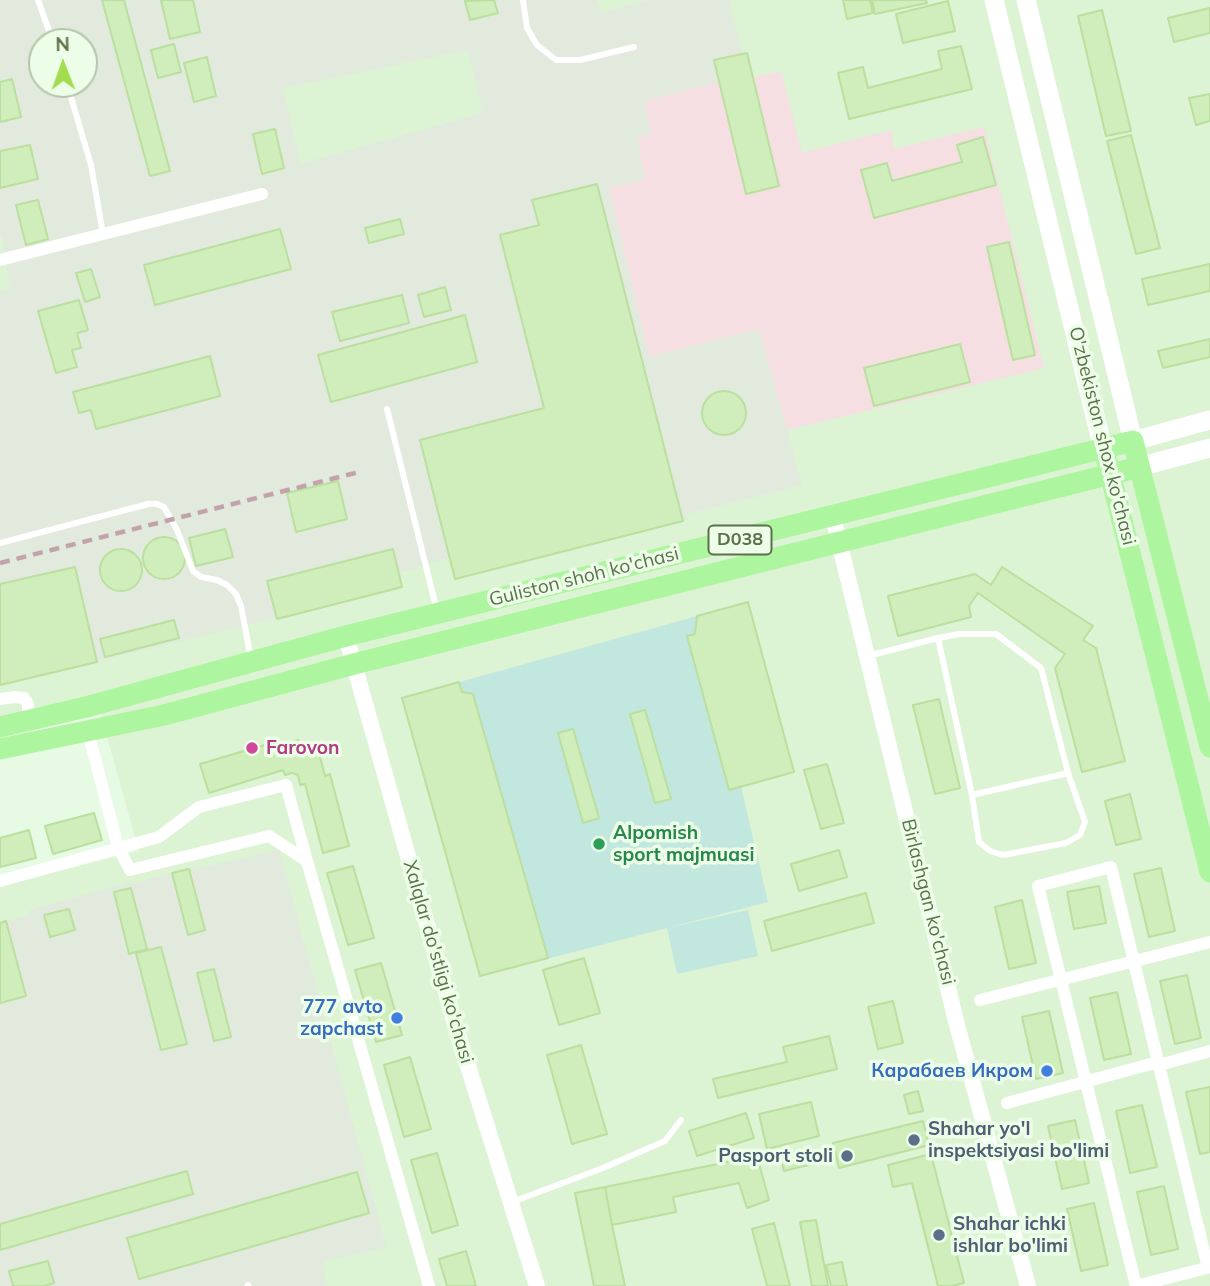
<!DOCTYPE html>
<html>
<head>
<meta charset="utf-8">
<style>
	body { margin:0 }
	#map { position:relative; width:1210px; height:1286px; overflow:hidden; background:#e7fae3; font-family:Mulish,sans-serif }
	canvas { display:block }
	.north { position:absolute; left:28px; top:28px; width:70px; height:70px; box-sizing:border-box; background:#edfee8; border:2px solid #b3c5a9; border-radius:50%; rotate:359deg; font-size:19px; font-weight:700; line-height:28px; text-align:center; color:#5c704b }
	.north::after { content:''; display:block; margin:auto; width:24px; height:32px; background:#a2dd4f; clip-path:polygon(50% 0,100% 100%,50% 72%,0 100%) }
</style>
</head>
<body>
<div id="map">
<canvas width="1210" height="1286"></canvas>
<div class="north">N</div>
</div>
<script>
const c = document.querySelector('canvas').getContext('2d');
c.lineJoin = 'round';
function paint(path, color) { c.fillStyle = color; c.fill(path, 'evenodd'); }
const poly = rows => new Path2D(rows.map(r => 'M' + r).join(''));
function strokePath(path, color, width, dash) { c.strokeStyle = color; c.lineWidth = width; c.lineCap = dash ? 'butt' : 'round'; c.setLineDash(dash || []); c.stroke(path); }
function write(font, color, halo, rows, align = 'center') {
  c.font = font + ' Mulish,sans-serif'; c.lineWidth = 7; c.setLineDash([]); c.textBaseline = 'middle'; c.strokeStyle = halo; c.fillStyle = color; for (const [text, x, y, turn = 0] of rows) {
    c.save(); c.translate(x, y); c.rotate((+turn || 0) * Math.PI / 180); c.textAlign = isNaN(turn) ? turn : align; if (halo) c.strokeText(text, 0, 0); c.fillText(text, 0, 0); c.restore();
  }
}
paint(poly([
	[0,0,1210,0,1210,1286,0,1286,0,886,139,851,100,712,0,717],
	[42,42,84,42,84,84,42,84]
]), '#dcf3d4');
paint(poly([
	[0,0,597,0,601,13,650,0,729,0,742,54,714,61,719,82,644,101,651,134,638,138,644,180,610,186,649,357,759,329,802,485,686,514,687,520,455,579,449,558,399,573,402,587,0,685,0,291,10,288,2,235,0,235],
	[42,42,84,42,84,84,42,84],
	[468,50,483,113,300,164,283,88],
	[279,850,386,1247,322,1262,327,1285,324,1286,0,1286,0,923,31,915,30,910,113,887]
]), '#e1eadd');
paint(poly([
	[747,53,753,77,781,71,802,153,891,130,894,149,984,127,1044,368,787,430,759,329,649,357,609,187,644,180,638,138,651,134,644,101,719,82,714,60]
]), '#f6dfe3');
paint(poly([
	[748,602,794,772,741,787,768,902,667,928,748,910,758,956,677,974,667,928,480,976,402,698]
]), '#c2e7df');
const building = poly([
	[102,0,124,0,170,171,150,176,102,0],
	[161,0,193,0,200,32,170,39,161,0],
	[494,0,498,13,470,20,465,1,494,0],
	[843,0,870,0,873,13,847,19,843,0],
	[872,0,926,0,927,3,875,14,872,0],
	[948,1,955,31,903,43,896,14,948,1],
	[1210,8,1210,33,1174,42,1168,18,1210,8],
	[1102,10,1131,131,1106,136,1078,16,1102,10],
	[174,44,181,72,158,78,151,50,174,44],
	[961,46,972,89,849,119,838,73,863,67,868,88,942,69,938,51,961,46],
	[747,53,779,186,746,194,714,60,747,53],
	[207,57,216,96,194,102,184,63,207,57],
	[12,79,21,117,0,122,0,82,12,79],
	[1210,94,1210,121,1196,125,1189,98,1210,94],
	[275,129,284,168,262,174,253,134,275,129],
	[1131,135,1160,248,1136,254,1107,141,1131,135],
	[983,137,996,185,874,218,861,170,887,163,892,181,962,162,957,145,983,137],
	[30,145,38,179,0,188,0,151,30,145],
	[597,184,683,521,455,579,420,440,544,408,500,235,539,225,532,200,597,184],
	[38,200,48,239,26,245,16,205,38,200],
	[400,219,404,234,369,243,365,228,400,219],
	[280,229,291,269,155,305,144,265,280,229],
	[1009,242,1035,355,1013,360,987,247,1009,242],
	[1210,264,1210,291,1148,305,1142,279,1210,264],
	[91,269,100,297,85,302,76,273,91,269],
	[445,287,451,310,424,317,418,295,445,287],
	[402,295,409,323,340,341,332,312,402,295],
	[79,300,88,330,77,333,81,348,72,350,77,367,56,373,38,311,79,300],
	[465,315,477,362,331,402,318,355,465,315],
	[1210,339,1210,357,1163,368,1158,351,1210,339],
	[960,344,970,382,874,406,864,368,960,344],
	[210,356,220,396,96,429,91,410,79,413,73,392,210,356],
	'702 413a22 22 0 1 1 44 0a22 22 0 1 1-44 0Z',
	[338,481,347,519,296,532,287,493,338,481],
	[225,529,233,557,196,566,189,538,225,529],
	'143 558a21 21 0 1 1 42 0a21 21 0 1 1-42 0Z',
	[393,549,402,587,277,619,267,581,393,549],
	'100 570a21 21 0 1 1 42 0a21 21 0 1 1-42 0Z',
	[75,567,97,662,0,685,0,584,75,567],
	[1002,567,1093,626,1083,640,1096,648,1125,761,1082,772,1055,668,1065,654,978,593,969,606,971,617,898,636,888,596,975,574,991,585,1002,567],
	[748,602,794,772,729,790,687,636,695,634,697,616,748,602],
	[174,620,179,638,105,657,100,639,174,620],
	[459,682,462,692,473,694,548,958,480,976,402,698,459,682],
	[939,699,960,788,935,794,913,705,939,699],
	[645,710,671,799,655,803,630,714,645,710],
	[573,729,599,818,583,823,558,733,573,729],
	[298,740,319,753,325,776,330,774,349,846,323,853,305,784,300,785,298,775,292,773,285,775,283,770,209,793,200,764,275,742,277,746,298,740],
	[827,764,844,823,821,829,804,770,827,764],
	[1130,794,1141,839,1116,845,1105,801,1130,794],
	[94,813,102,840,53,854,45,826,94,813],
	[29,830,36,858,0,867,0,838,29,830],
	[839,850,847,877,799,891,791,864,839,850],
	[353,866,374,938,348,945,327,873,353,866],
	[1161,868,1175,931,1149,937,1134,874,1161,868],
	[189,869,205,930,188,935,172,873,189,869],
	[1099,886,1106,923,1074,929,1067,892,1099,886],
	[131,888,147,949,129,954,114,892,131,888],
	[866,893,874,923,772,951,764,921,866,893],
	[1022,900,1036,963,1009,969,995,907,1022,900],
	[69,909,75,930,50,937,44,915,69,909],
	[6,921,26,996,0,1003,0,923,6,921],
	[161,947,187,1044,161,1050,136,953,161,947],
	[584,958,600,1013,559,1025,543,970,584,958],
	[381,963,402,1035,376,1042,355,970,381,963],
	[214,969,231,1037,214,1041,197,973,214,969],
	[1187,975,1201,1038,1175,1044,1160,981,1187,975],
	[1117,992,1131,1054,1104,1060,1090,998,1117,992],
	[893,1001,903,1043,878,1049,868,1007,893,1001],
	[1049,1011,1063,1073,1036,1079,1022,1017,1049,1011],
	[829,1036,837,1069,718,1098,713,1079,787,1062,783,1047,829,1036],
	[581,1045,607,1134,572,1144,547,1055,581,1045],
	[410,1057,431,1129,404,1137,384,1065,410,1057],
	[1210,1087,1210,1152,1200,1154,1186,1092,1210,1087],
	[918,1091,923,1111,909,1114,904,1095,918,1091],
	[811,1102,819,1136,767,1149,759,1114,811,1102],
	[1142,1105,1157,1167,1130,1173,1116,1111,1142,1105],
	[746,1113,754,1138,697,1156,689,1131,746,1113],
	[1075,1120,1089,1183,1062,1189,1048,1126,1075,1120],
	[923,1121,929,1145,839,1168,833,1143,923,1121],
	[809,1149,812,1164,784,1171,780,1155,809,1149],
	[437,1153,458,1225,432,1233,411,1160,437,1153],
	[931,1154,964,1283,952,1286,938,1286,912,1183,893,1187,888,1165,931,1154],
	[757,1156,769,1200,747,1208,739,1183,673,1197,676,1212,612,1225,605,1187,757,1156],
	[187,1171,193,1194,0,1250,0,1224,187,1171],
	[357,1172,369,1213,139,1279,127,1238,357,1172],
	[1164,1186,1178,1249,1151,1255,1137,1192,1164,1186],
	[605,1187,612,1225,625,1286,594,1286,575,1193,605,1187],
	[1094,1203,1108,1265,1081,1271,1067,1209,1094,1203],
	[816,1220,828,1286,812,1286,800,1222,816,1220],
	[774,1223,790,1286,767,1286,752,1229,774,1223],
	[466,1251,476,1286,447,1286,439,1259,466,1251],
	[48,1261,54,1283,44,1286,13,1286,9,1271,48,1261],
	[842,1262,847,1286,831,1286,826,1265,842,1262]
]);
paint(building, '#d0eebc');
strokePath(building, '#badf9e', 2);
strokePath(poly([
	[38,0,53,42],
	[523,0,527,28,537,45,556,60,580,60,634,47],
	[67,84,91,165,103,234],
	[387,409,437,611],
	[0,543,148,504,157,504,164,507,177,530,193,571,201,577,217,580,227,585,236,594,241,606,251,659],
	[868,656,938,638,960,634,996,634,1041,668,1068,773,1085,822,1080,835,1066,843,1003,855,990,851,979,842,972,795,938,638],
	[972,795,1068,773],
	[512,1202,603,1168,665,1141,681,1120],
	[248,1285,248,1286]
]), '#fff', 6);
strokePath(poly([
	[0,260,262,194],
	[0,699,15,697,24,698,28,704,28,714,21,721],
	[88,732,118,847,130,870,269,836,307,861,429,1286],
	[0,881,159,837,199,807,286,785,307,861],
	[980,1000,1210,942],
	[1159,1065,1210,1051],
	[1007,1103,1158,1062],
	[1136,1286,1038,886,1111,867,1208,1268],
	[1136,1286,1210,1267]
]), '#fff', 12);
strokePath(poly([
	[833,517,957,1025,1028,1286],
	[346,636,457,1031,537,1286]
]), '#fff', 16);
strokePath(poly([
	[994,0,1103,449],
	[1026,0,1133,441,1210,420],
	[1139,467,1210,448]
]), '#fff', 19);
strokePath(poly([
	[1107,461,1210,872],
	[0,727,86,707,346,636,1133,441,1210,747],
	[0,749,164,715,354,664,1139,467]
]), '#aef59f', 21);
strokePath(poly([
	[0,563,359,472]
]), '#c2a3ab', 4.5, [10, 7]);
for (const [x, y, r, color] of [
	[252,748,7,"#d1479c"],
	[599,844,7,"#2e9e5b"],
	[397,1018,7,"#3f7fe0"],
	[1047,1071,7,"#3f7fe0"],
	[914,1140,7,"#5c6f8a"],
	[847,1156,7,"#5c6f8a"],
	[939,1235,7,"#5c6f8a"]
]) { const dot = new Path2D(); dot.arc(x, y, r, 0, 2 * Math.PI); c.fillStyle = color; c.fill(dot); strokePath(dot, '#edfee8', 2.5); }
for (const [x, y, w] of [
	[740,540,63]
]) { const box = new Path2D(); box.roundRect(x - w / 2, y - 14.5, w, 29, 5); c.fillStyle = '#edfee8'; c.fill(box); strokePath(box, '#5c704b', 2); }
write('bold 18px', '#5c704b', null, [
	["D038",740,540]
]);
write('19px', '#5c704b', '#edfee8', [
	["O'zbekiston shox ko'chasi",1102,436,76],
	["Guliston shoh ko'chasi",584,577,-14],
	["Birlashgan ko'chasi",928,902,76],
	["Xalqlar do'stligi ko'chasi",438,962,74]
]);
write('bold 19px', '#b23c85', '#edfee8', [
	["Farovon",266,748]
], 'left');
write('bold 19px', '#27864d', '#edfee8', [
	["Alpomish",613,833],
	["sport majmuasi",613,855]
], 'left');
write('bold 19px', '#366cbe', '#edfee8', [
	["777 avto",383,1007],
	["zapchast",383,1029],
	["Карабаев Икром",1033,1071]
], 'right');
write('bold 19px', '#4e5e75', '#edfee8', [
	["Shahar yo'l",928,1129],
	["inspektsiyasi bo'limi",928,1151],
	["Pasport stoli",833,1156,"right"],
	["Shahar ichki",953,1224],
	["ishlar bo'limi",953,1246]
], 'left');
</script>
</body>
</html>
